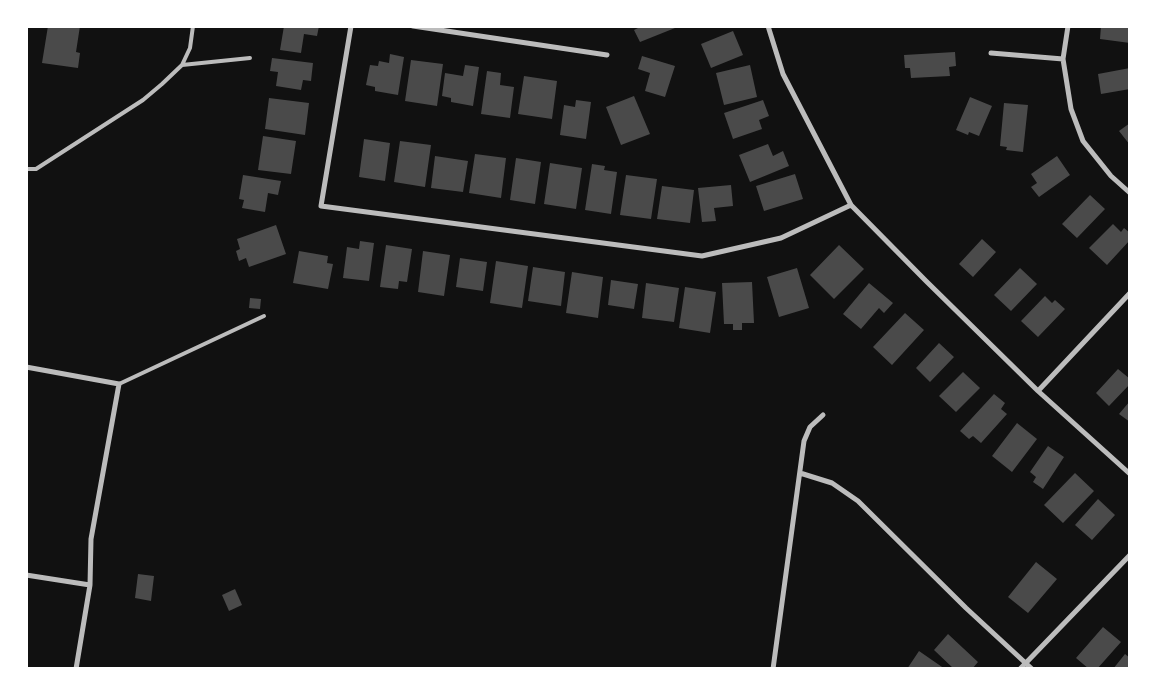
<!DOCTYPE html>
<html>
<head>
<meta charset="utf-8">
<style>
	body { margin:0 }
	#map { position:relative; width:1156px; height:695px; overflow:hidden; background:#111; font-family:"Open Sans",sans-serif }
	canvas { display:block }
	.frame { position:absolute; inset:0; border:28px solid #fff; pointer-events:none }
</style>
</head>
<body>
<div id="map">
<canvas width="1156" height="695"></canvas>
<div class="frame"></div>
</div>
<script>
const c = document.querySelector('canvas').getContext('2d');
c.lineJoin = 'round';
function paint(path, color) { c.fillStyle = color; c.fill(path, 'evenodd'); }
const poly = rows => new Path2D(rows.map(r => 'M' + r).join(''));
function strokePath(path, color, width, dash) { c.strokeStyle = color; c.lineWidth = width; c.lineCap = dash ? 'butt' : 'round'; c.setLineDash(dash || []); c.stroke(path); }
paint(poly([
	[48,26,80,26,76,52,80,53,78,68,42,63],
	[284,26,319,26,317,36,304,34,301,53,280,50],
	[642,26,675,26,675,28,640,42,634,30],
	[1101,26,1130,26,1130,43,1100,39],
	[733,31,743,55,711,68,701,44],
	[955,52,956,66,949,67,950,76,911,78,910,68,905,68,904,55],
	[390,54,404,57,398,95,375,91,375,87,366,85,370,65,378,66,379,61,389,63],
	[642,56,675,66,665,97,645,91,650,73,638,69],
	[272,58,313,63,311,81,303,80,301,90,276,86,278,72,270,71],
	[411,60,443,64,437,106,405,101],
	[465,65,479,67,473,106,451,102,451,98,442,96,445,73,463,76],
	[750,65,757,97,724,105,716,73],
	[1130,68,1130,89,1101,94,1098,74],
	[487,71,501,73,500,85,514,87,510,118,481,114],
	[524,76,557,81,552,119,518,114],
	[634,96,650,134,621,145,606,107],
	[970,97,992,106,979,136,969,132,968,135,956,130],
	[269,98,309,103,305,135,265,129],
	[576,100,591,102,586,139,560,135,564,105,575,107],
	[763,100,769,116,759,120,762,129,733,139,724,113],
	[1004,103,1028,105,1023,152,1006,150,1007,147,1000,146],
	[1130,123,1130,145,1119,131],
	[263,136,296,141,291,174,258,170],
	[364,139,390,143,385,181,359,177],
	[400,141,431,145,425,187,394,182],
	[768,144,773,156,783,151,789,166,750,182,739,155],
	[475,154,506,158,501,198,469,193],
	[435,156,468,161,463,192,431,188],
	[1057,156,1070,175,1039,197,1031,187,1037,183,1031,174],
	[516,158,541,162,535,204,510,200],
	[550,163,582,168,576,209,544,204],
	[592,164,605,166,604,170,617,172,611,214,585,210],
	[795,174,803,199,764,211,756,186],
	[243,175,281,181,278,195,268,193,265,212,242,208,244,200,239,199],
	[626,175,657,179,651,219,620,215],
	[731,185,733,206,714,208,716,221,702,222,698,188],
	[662,186,694,190,690,223,657,219],
	[1090,195,1105,209,1077,238,1062,224],
	[1113,224,1121,232,1124,228,1130,233,1130,240,1107,265,1089,248],
	[276,225,286,254,249,267,246,258,239,261,236,251,240,249,237,239],
	[982,239,996,252,973,277,959,264],
	[360,241,374,243,369,281,343,278,347,247,359,249],
	[386,245,412,249,407,282,399,281,398,289,380,287],
	[839,245,864,269,834,299,810,275],
	[299,251,328,256,327,263,333,264,328,289,293,283],
	[423,251,450,255,444,296,418,292],
	[460,258,487,262,483,291,456,287],
	[496,261,528,266,522,308,490,303],
	[533,267,565,272,561,306,528,301],
	[797,268,809,308,779,317,767,277],
	[1020,268,1037,284,1011,311,994,295],
	[572,272,603,277,598,318,566,313],
	[611,280,638,284,634,309,608,305],
	[752,282,754,323,742,323,742,330,733,330,733,324,724,324,722,283],
	[646,283,679,288,674,322,642,318],
	[869,283,893,303,884,313,879,308,861,329,843,314],
	[685,287,716,292,710,333,679,328],
	[1045,296,1052,303,1055,300,1065,309,1038,337,1021,321],
	[250,298,261,299,260,309,249,308],
	[905,313,924,330,892,365,873,347],
	[939,343,954,357,930,382,916,368],
	[1118,369,1130,379,1130,384,1109,406,1096,393],
	[963,372,980,388,956,412,939,396],
	[994,394,1005,403,1001,409,1007,414,981,443,973,436,969,439,960,431],
	[1130,401,1130,422,1119,414],
	[1017,423,1037,439,1012,472,992,456],
	[1048,446,1064,457,1043,489,1033,482,1036,477,1030,472],
	[1075,473,1094,491,1063,523,1044,505],
	[1098,499,1115,515,1092,540,1075,525],
	[1036,562,1057,579,1028,613,1008,597],
	[138,574,154,576,151,601,135,598],
	[235,589,242,605,229,611,222,595],
	[1103,627,1121,642,1097,669,1089,669,1076,658],
	[948,634,978,662,972,669,954,669,934,650],
	[919,651,945,669,907,669],
	[1125,654,1130,658,1130,669,1113,669]
]), '#4a4a4a');
strokePath(poly([
	[182,65,250,58],
	[26,169,36,169,143,100,162,84,182,65,190,48,193,26],
	[119,384,264,316]
]), '#bcbcbc', 4);
strokePath(poly([
	[351,26,321,206,702,256,781,238,851,205],
	[413,26,607,55],
	[768,26,783,74,851,205,926,281,1038,391,1130,474],
	[1068,26,1063,59,1071,109,1083,141,1111,176,1130,193],
	[991,53,1063,59],
	[26,367,119,384,91,539,90,585,76,669],
	[1038,391,1130,293],
	[800,473,832,483,858,501,966,608,1032,669],
	[26,575,90,585],
	[773,669,804,441,810,427,823,415],
	[1020,669,1130,555]
]), '#bcbcbc', 5);
</script>
</body>
</html>
